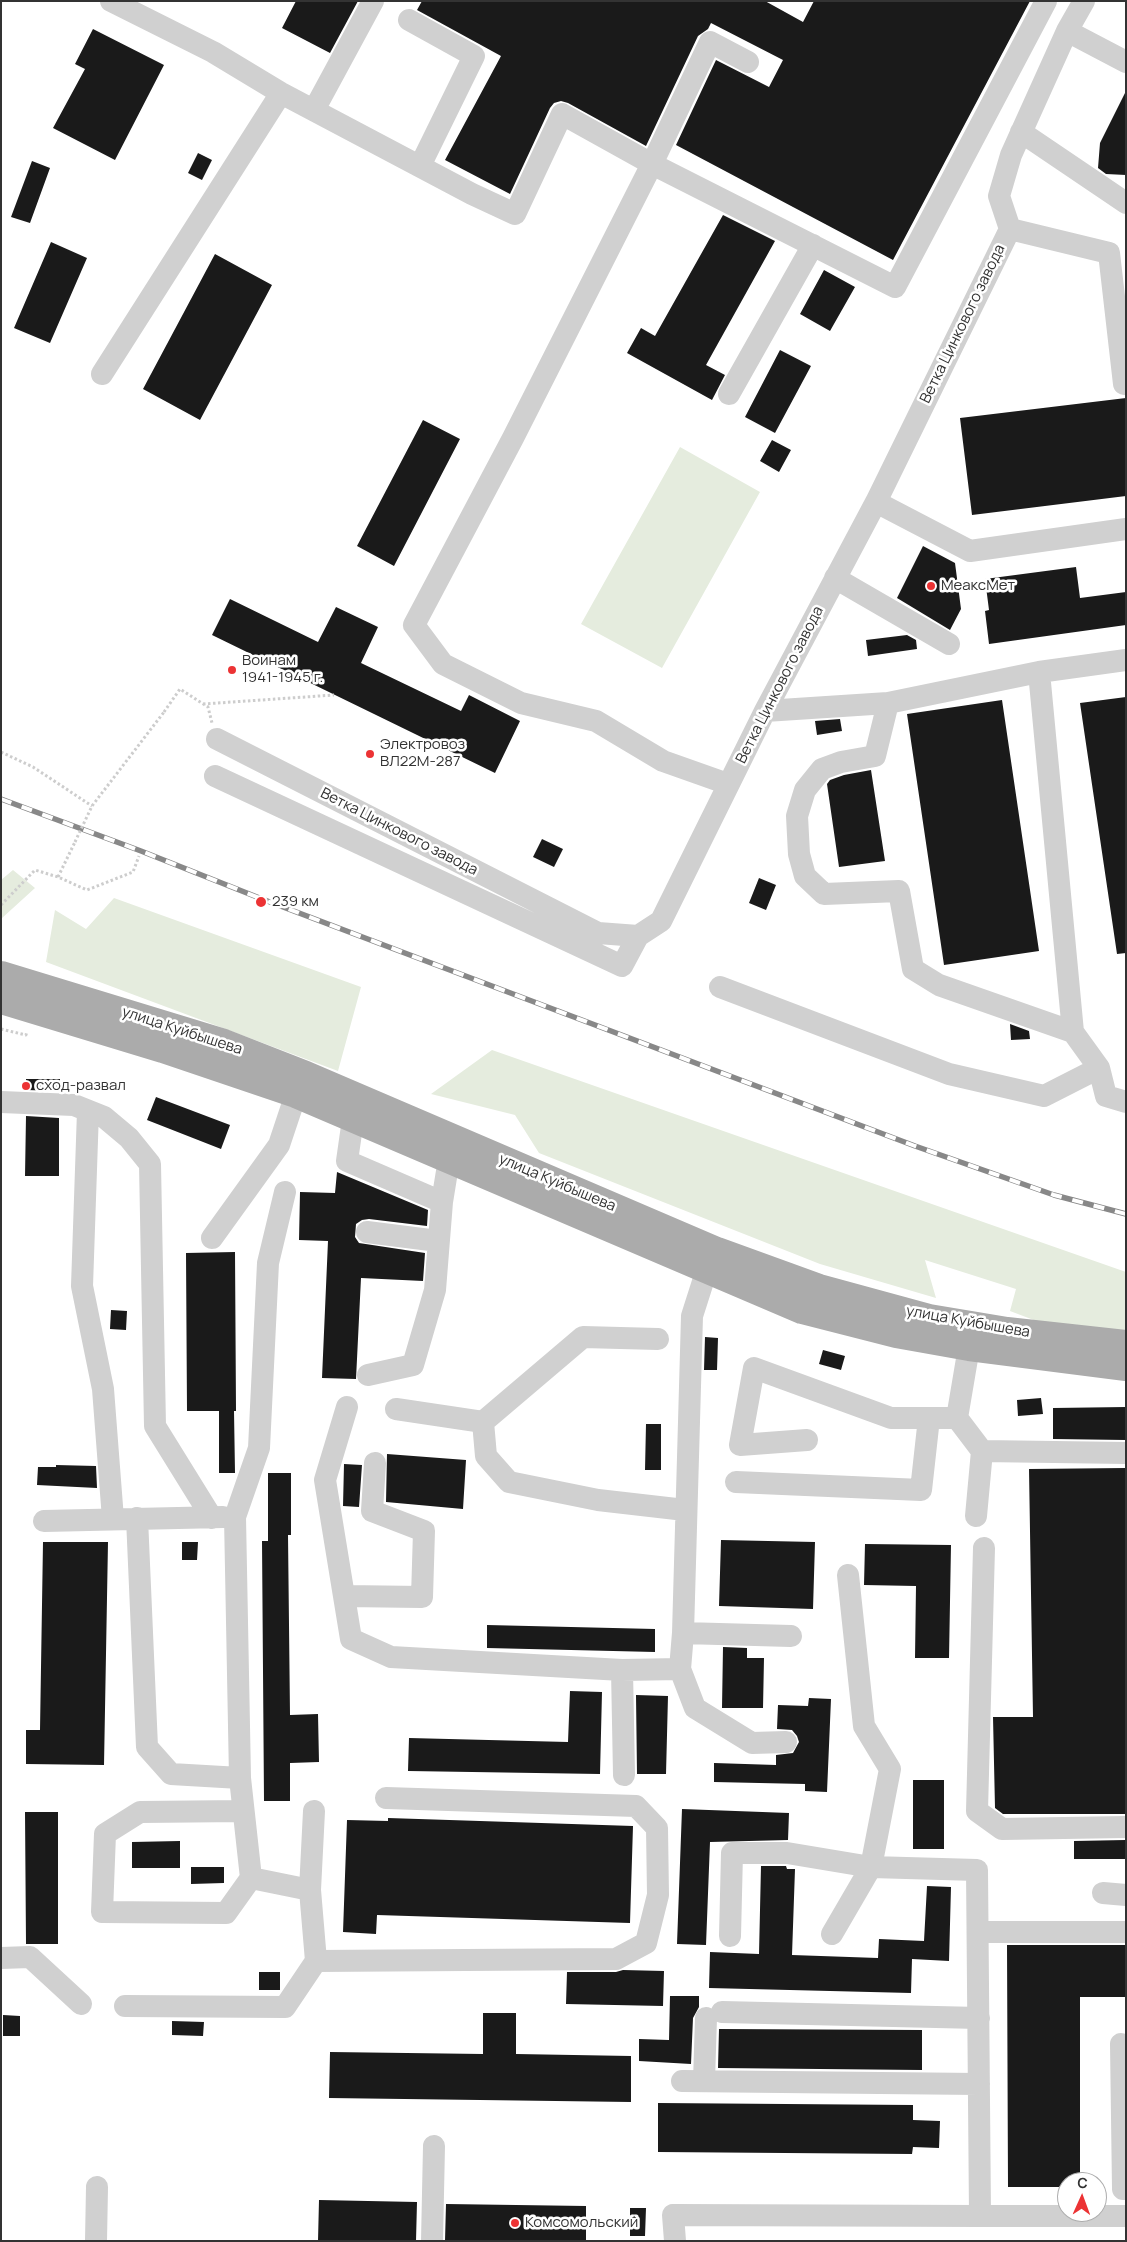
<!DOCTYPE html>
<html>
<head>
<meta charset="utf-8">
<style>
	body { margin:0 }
	#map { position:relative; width:1127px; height:2242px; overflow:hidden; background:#fff; font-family:Manrope,sans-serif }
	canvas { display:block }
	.frame { position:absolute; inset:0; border:2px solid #333; pointer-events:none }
	.north { position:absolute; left:1057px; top:2172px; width:50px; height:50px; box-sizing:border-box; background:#fff; border:1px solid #adadad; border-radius:50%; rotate:2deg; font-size:14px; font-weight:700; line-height:20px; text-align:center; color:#333 }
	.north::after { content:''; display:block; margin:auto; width:18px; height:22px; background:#ec3334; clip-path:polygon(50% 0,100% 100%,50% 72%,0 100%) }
</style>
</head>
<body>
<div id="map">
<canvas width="1127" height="2242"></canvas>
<div class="frame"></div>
<div class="north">С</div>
</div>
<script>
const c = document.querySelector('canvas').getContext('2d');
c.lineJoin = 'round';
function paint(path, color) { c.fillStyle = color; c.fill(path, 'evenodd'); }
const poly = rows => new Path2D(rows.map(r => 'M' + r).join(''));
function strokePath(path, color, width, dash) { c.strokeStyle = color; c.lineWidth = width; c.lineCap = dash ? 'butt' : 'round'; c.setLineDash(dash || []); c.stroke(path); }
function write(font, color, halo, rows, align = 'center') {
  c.font = font + ' Manrope,sans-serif'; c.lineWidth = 5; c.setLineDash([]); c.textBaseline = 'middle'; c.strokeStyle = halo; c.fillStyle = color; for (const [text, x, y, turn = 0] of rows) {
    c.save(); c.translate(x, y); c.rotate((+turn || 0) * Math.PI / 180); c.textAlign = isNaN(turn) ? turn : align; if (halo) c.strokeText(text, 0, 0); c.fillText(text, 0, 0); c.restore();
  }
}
paint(poly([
	[680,447,760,492,662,668,581,624],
	[13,870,35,888,1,919,1,880],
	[114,898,361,987,338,1071,46,962,55,910,86,929],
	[492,1050,1126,1272,1126,1335,1068,1333,1010,1311,1016,1289,925,1260,936,1298,820,1264,539,1153,515,1115,431,1094]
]), '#e5ecde');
paint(poly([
	[296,1,358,1,330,53,282,28],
	[422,1,765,1,803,22,814,1,1030,1,893,260,676,145,716,60,769,87,783,60,711,23,708,29,698,36,646,146,568,103,561,101,554,103,550,108,510,194,445,160,501,56,417,10],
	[93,29,164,65,115,160,53,128,85,69,75,64],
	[1126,91,1126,175,1106,174,1098,168,1100,143],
	[198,153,212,160,202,180,188,173],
	[32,161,50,168,30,223,11,217],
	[723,215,775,241,706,365,725,375,712,400,627,353,641,328,655,336],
	[51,242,87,258,50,343,14,328],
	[215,254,272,285,200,420,143,389],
	[824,270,855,287,830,331,800,314],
	[780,350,811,366,775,433,745,417],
	[1126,398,1126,496,972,515,960,418],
	[423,420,460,439,394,566,357,546],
	[772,440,791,450,779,472,760,461],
	[923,546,955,563,961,609,950,630,897,598],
	[1076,567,1080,598,1126,592,1126,625,989,644,985,611,989,610,985,579],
	[230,599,318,642,336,607,378,627,361,663,461,711,469,695,520,721,495,773,212,635],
	[907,635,916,640,917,649,868,656,866,640],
	[1126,697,1126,953,1117,954,1080,703],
	[1002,700,1039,951,944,965,907,714],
	[840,719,842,731,817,735,815,721],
	[871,770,885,861,839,867,827,784,830,780,844,775],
	[542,839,563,849,554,867,533,857],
	[759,878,776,885,766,910,749,903],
	[1010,1024,1029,1031,1030,1039,1011,1040],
	[26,1079,60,1079,60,1091,26,1090],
	[156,1097,230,1125,221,1149,147,1120],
	[26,1116,59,1118,59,1176,25,1176],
	[337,1172,428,1210,427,1226,369,1219,362,1220,356,1224,355,1237,359,1243,425,1253,423,1281,361,1278,356,1379,322,1378,328,1241,299,1240,300,1192,335,1193],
	[235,1252,236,1411,234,1411,235,1473,219,1473,219,1411,187,1411,186,1253],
	[111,1310,127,1311,126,1330,110,1329],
	[705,1337,718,1338,717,1370,704,1370],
	[823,1350,845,1356,841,1370,819,1364],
	[1041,1398,1043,1414,1018,1416,1017,1400],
	[1126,1407,1126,1440,1053,1439,1053,1408],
	[646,1424,661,1424,661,1470,645,1470],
	[387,1454,466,1460,463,1509,386,1502],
	[344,1464,362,1465,359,1507,343,1506],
	[56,1465,96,1466,97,1488,37,1485,38,1467,56,1467],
	[1126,1468,1126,1814,1003,1814,995,1808,993,1717,1033,1717,1029,1469],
	[268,1473,291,1473,291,1535,288,1535,290,1715,318,1714,319,1762,290,1763,290,1801,264,1801,262,1541,268,1541],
	[721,1540,815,1542,813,1609,719,1606],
	[43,1542,108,1542,104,1765,26,1764,26,1730,40,1730],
	[182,1542,198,1542,197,1560,182,1560],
	[865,1544,951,1545,949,1658,915,1658,916,1586,864,1585],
	[487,1625,655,1629,655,1652,487,1648],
	[723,1647,747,1648,747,1658,764,1658,763,1708,722,1708],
	[570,1691,602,1692,600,1774,408,1771,409,1738,568,1742],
	[636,1695,668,1696,666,1774,637,1774],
	[809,1698,831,1699,827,1792,805,1791,805,1784,714,1782,714,1763,776,1765,776,1755,793,1753,799,1742,797,1736,792,1730,777,1729,778,1705,808,1706],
	[913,1780,944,1780,944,1849,913,1849],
	[682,1809,789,1813,788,1840,710,1842,706,1945,677,1944],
	[25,1812,58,1812,58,1944,26,1944],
	[388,1818,633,1826,630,1923,377,1915,376,1934,343,1932,347,1820,388,1821],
	[1126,1840,1126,1859,1074,1859,1074,1841],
	[180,1841,180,1868,132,1868,132,1842],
	[761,1866,786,1866,787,1869,795,1869,792,1955,878,1958,879,1939,924,1941,927,1886,951,1887,949,1961,912,1959,911,1993,709,1988,710,1952,759,1954],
	[191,1867,224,1867,224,1883,191,1884],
	[1007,1945,1126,1945,1126,1997,1080,1997,1080,2182,1067,2182,1067,2187,1008,2187],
	[623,1970,664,1971,663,2006,566,2004,567,1972,616,1972],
	[259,1972,280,1972,280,1990,259,1990],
	[670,1996,699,1996,699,2007,693,2018,691,2064,639,2061,639,2039,669,2040],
	[483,2013,516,2013,516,2054,631,2056,631,2102,329,2098,330,2052,483,2054],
	[3,2015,20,2016,20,2036,3,2036],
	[172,2021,204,2022,203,2036,172,2035],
	[719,2029,922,2030,922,2070,718,2068],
	[658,2103,913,2105,913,2120,940,2121,939,2148,913,2147,912,2154,658,2152],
	[319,2200,417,2202,416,2241,318,2241],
	[446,2204,586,2206,586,2241,445,2241],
	[630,2208,646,2208,645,2236,630,2236]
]), '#1a1a1a');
strokePath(poly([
	[203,704,334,695],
	[164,712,180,689,208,707,212,723],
	[1,752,33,767,92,806],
	[58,877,75,842],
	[1,905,35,870,58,877,87,890,133,872,139,856],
	[1,1029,26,1035,27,1031]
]), '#cdcdcd', 3, [2.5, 2.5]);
strokePath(poly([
	[111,1,213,52,281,93,472,194,515,214,562,114,652,164,895,287,1046,1],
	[409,20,474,56,420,166],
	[1067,31,1126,62],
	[314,110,373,1],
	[1021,132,1126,203],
	[1010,229,1109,253,1124,384],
	[102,374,281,93],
	[729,394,813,245],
	[876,502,970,551,1126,529],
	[835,578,949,644],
	[1039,672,1073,1032],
	[888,703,875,756,841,762,822,769,805,790,797,816,799,854,805,876,824,894,899,891,913,969,939,985,1073,1032,1099,1068,1106,1096,1126,1102],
	[765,711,888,703,1039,672,1126,660],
	[217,739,598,933,638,936,661,921,765,711,876,502,1010,229,999,196,1011,155,1067,31,1084,1],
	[215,776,622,966,638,936],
	[728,784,663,761,596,721,521,703,443,664,414,625,513,438,652,164,710,42,748,62],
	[720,987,949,1074,1044,1096,1099,1068],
	[1,1102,74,1105,104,1117,129,1138,150,1164,155,1426,212,1518],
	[88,1111,82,1286,103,1389,113,1519],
	[353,1119,347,1161,442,1202],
	[285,1192,268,1263,259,1448,235,1517,240,1778,251,1878,310,1890],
	[367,1232,438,1241],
	[212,1238,279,1145,296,1094],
	[658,1339,583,1337,483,1422,486,1456,509,1482,598,1500,685,1510],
	[969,1347,957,1418,982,1451,976,1516],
	[368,1375,413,1365,435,1290,442,1202,449,1159],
	[347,1407,325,1480,351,1639,391,1657,622,1670,680,1669,683,1633,692,1316,707,1269],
	[396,1409,483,1422],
	[807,1440,740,1445,754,1368,891,1418,957,1418],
	[982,1451,1126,1453],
	[736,1482,921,1490,929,1418],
	[137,1518,147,1747,171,1774,240,1778],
	[44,1521,223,1517],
	[984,1548,977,1811,1002,1829,1126,1827],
	[345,1596,422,1597,424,1531,372,1511,375,1463],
	[683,1633,791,1636],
	[680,1669,695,1708,752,1743,786,1742],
	[622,1670,624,1775],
	[243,1811,140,1812,105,1834,102,1912,226,1913,251,1878],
	[314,1811,310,1890,316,1961],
	[1103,1893,1126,1895],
	[978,1932,1126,1932],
	[832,1934,871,1867,890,1769,864,1726,848,1575],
	[1,1958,30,1957,81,2004],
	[125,2006,285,2007,316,1961,616,1959,646,1943,658,1895,657,1828,636,1806,386,1798],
	[722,2012,979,2018],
	[1121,2044,1123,2189,1126,2189],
	[682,2081,979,2084],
	[704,2081,706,2018],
	[980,2216,1126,2216],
	[96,2241,97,2187],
	[432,2241,434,2146],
	[675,2241,673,2215,980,2216,977,1870,871,1867,787,1853,732,1853,730,1936]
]), '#d0d0d0', 22);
strokePath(poly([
	[1,975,224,1043,306,1075,717,1251,819,1288,929,1318,1007,1331,1126,1344],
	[1,1000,163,1049,296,1094,802,1310,896,1334,969,1347,1126,1367]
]), '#ababab', 28);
const rail = poly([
	[1,799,141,851,262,899,915,1146,1054,1195,1126,1214]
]);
strokePath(rail, '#888', 5.5);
strokePath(rail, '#fff', 4, [11]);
strokePath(poly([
	[75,842,92,806,164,712]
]), '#cdcdcd', 3, [2.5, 2.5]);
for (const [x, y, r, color] of [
	[931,586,5,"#ec3334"],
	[232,670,5,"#ec3334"],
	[370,754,5,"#ec3334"],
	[261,902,6,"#ec3334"],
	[26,1086,5,"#ec3334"],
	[515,2223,5,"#ec3334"]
]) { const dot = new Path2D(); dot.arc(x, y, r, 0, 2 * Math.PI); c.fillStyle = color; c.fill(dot); strokePath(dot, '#fff', 2); }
write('15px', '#333', '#fff', [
	["Ветка Цинкового завода",963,324,-64],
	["Ветка Цинкового завода",780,685,-63],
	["Ветка Цинкового завода",399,832,27],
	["улица Куйбышева",182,1031,18],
	["улица Куйбышева",557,1183,23],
	["улица Куйбышева",968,1322,10]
]);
write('15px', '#333', '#fff', [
	["МеаксМет",941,586],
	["Воинам",242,661],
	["1941-1945 г.",242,678],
	["Электровоз",380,745],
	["ВЛ22М-287",380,762],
	["239 км",272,902],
	["сход-развал",36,1086],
	["Комсомольский",525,2223]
], 'left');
</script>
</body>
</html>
